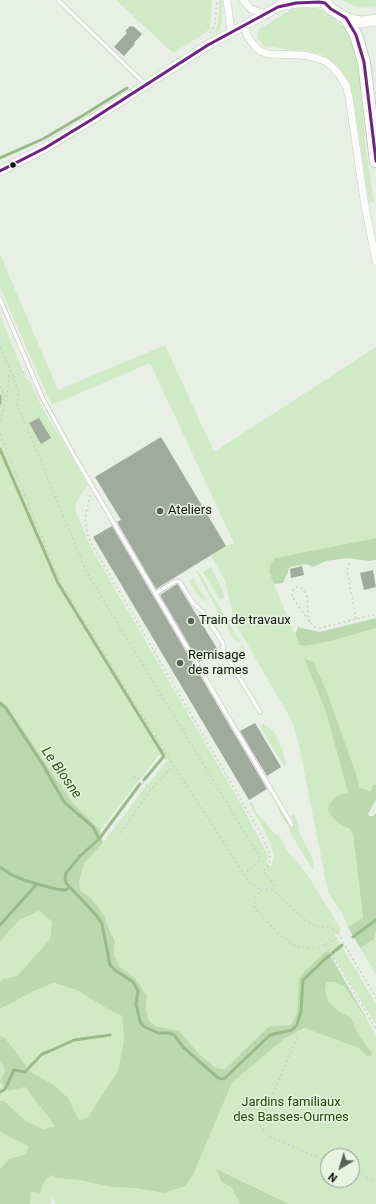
<!DOCTYPE html>
<html>
<head>
<meta charset="utf-8">
<style>
	body { margin:0 }
	#map { position:relative; width:376px; height:1204px; overflow:hidden; background:#e8f0e5; font-family:Roboto,sans-serif }
	canvas { display:block }
	.north { position:absolute; left:320px; top:1148px; width:40px; height:40px; box-sizing:border-box; background:#e6f4e1; border:1px solid #8f9a8b; border-radius:50%; rotate:218deg; font-size:11px; font-weight:700; line-height:16px; text-align:center; color:#0d120b }
	.north::after { content:''; display:block; margin:auto; width:14px; height:18px; background:#5a6057; clip-path:polygon(50% 0,100% 100%,50% 72%,0 100%) }
</style>
</head>
<body>
<div id="map">
<canvas width="376" height="1204"></canvas>
<div class="north">N</div>
</div>
<script>
const c = document.querySelector('canvas').getContext('2d');
c.lineJoin = 'round';
function paint(path, color) { c.fillStyle = color; c.fill(path, 'evenodd'); }
const poly = rows => new Path2D(rows.map(r => 'M' + r).join(''));
function strokePath(path, color, width, dash) { c.strokeStyle = color; c.lineWidth = width; c.lineCap = dash ? 'butt' : 'round'; c.setLineDash(dash || []); c.stroke(path); }
function write(font, color, halo, rows, align = 'center') {
  c.font = font + ' Roboto,sans-serif'; c.lineWidth = 3; c.setLineDash([]); c.textBaseline = 'middle'; c.strokeStyle = halo; c.fillStyle = color; for (const [text, x, y, turn = 0] of rows) {
    c.save(); c.translate(x, y); c.rotate((+turn || 0) * Math.PI / 180); c.textAlign = isNaN(turn) ? turn : align; if (halo) c.strokeText(text, 0, 0); c.fillText(text, 0, 0); c.restore();
  }
}
paint(poly([
	[116,0,212,0,210,28,205,33,173,53],
	[219,0,222,0,222,22,220,28,218,32,213,34,217,28,219,13],
	[343,0,376,0,376,6,362,8,349,4],
	[309,5,322,10,333,17,344,28,352,40,358,66,367,156,374,202,369,203,357,123,349,81,337,65,323,55,309,51,293,50,264,46,257,38,260,29,295,7],
	[0,254,58,390,165,345,214,452,376,347,376,538,276,558,270,565,269,572,299,645,306,646,335,640,376,628,376,784,372,786,371,791,359,788,357,777,305,658,325,709,348,793,363,918,348,927,341,911,339,909,328,892,298,740,292,721,235,623,225,581,211,556,226,546,234,543,150,363,52,405,47,395,0,287],
	[0,316,27,380,29,380,43,409,88,485,81,494,75,506,77,515,91,548,242,806,268,856,267,863,271,867,274,857,271,843,262,826,249,803,252,802,256,812,276,835,278,834,289,853,307,874,342,931,335,935,376,1004,376,1025,335,959,333,960,327,951,299,979,297,1014,291,1025,269,1026,225,1069,216,1068,200,1055,179,1031,155,1026,148,1019,146,1008,147,996,135,978,120,967,114,956,115,941,109,929,104,915,92,899,80,890,79,881,84,864,103,843,143,790,167,761,159,755,100,830,71,801,17,721,0,700],
	[211,567,222,589,224,598,220,600,203,572],
	[196,571,198,571,244,648,243,649,240,647,242,645,235,640,217,610],
	[193,578,209,605,197,594,189,581],
	[263,723,273,731,278,738,277,739,283,751,286,764,284,766,260,726],
	[278,804,290,826,294,823,291,816,294,814,297,818,299,832,312,857,314,870,311,867,291,834,290,829,281,816,277,805],
	[39,911,52,922,50,939,17,976,4,979,0,982,0,942,19,920],
	[376,931,376,975,360,948,374,939],
	[335,981,344,986,369,1023,376,1035,376,1204,289,1204,218,1169,221,1181,232,1188,240,1204,56,1204,52,1197,50,1204,30,1204,31,1192,40,1193,44,1182,51,1175,56,1178,79,1180,112,1187,135,1188,193,1175,232,1083,284,1039,304,1028,359,1048,366,1055,371,1053,358,1034,351,1018,337,1010,328,1001,325,989,327,982],
	[328,1156,352,1156,352,1180,328,1180],
	[52,983,77,990,111,1011,122,1016,124,1038,118,1071,88,1117,79,1120,68,1098,53,1084,32,1073,5,1038,0,1036,0,1009,32,992],
	[0,1061,5,1070,9,1091,25,1087,55,1126,43,1129,26,1121,4,1101,0,1101],
	[0,1131,2,1133,28,1146,26,1154,9,1159,0,1169]
]), '#d0eac5');
paint(poly([
	[376,538,376,560,370,561,347,558,326,561,313,567,306,564,290,567,283,583,274,584,269,572,270,565,275,558],
	[376,618,376,628,335,640,306,646,299,645,295,634,298,627,319,632],
	[304,658,314,663,328,695,357,777,359,788,371,791,372,786,376,784,376,800,368,814,369,816,373,816,376,813,376,931,374,939,360,948,348,927,363,918,353,834,349,828,342,826,333,818,328,810,329,804,338,795,348,793,325,709],
	[0,700,17,721,71,801,100,830,103,843,84,864,79,881,80,890,92,899,104,915,109,929,115,941,114,956,120,967,135,978,147,996,146,1008,148,1019,155,1026,179,1031,200,1055,216,1068,225,1069,269,1026,291,1025,297,1014,299,979,304,972,325,952,327,951,333,960,369,1023,344,986,335,982,327,982,325,989,328,1001,337,1010,351,1018,358,1034,372,1053,370,1057,366,1055,359,1048,304,1028,284,1039,232,1083,193,1175,185,1186,164,1193,135,1188,112,1187,79,1180,56,1178,51,1175,44,1182,40,1193,31,1192,30,1204,0,1204,0,1169,9,1159,26,1154,28,1146,2,1133,0,1131,0,1101,4,1101,26,1121,43,1129,55,1126,25,1087,9,1091,0,1082,5,1070,0,1061,0,1036,5,1038,32,1073,53,1084,68,1098,79,1120,88,1117,118,1071,124,1038,122,1016,111,1011,77,990,53,983,32,992,0,1009,0,982,4,979,17,976,50,939,52,922,39,911,19,920,0,942],
	[217,1169,289,1204,240,1204,232,1188,221,1181]
]), '#bbd9af');
strokePath(poly([
	[0,158,43,139,82,116,127,88],
	[0,396,0,403],
	[0,449,58,583,164,756,144,780],
	[0,703,6,708,43,765,64,802,93,827,99,839,81,855,66,873,65,878,66,883,97,916,102,924,110,965,115,970,133,982,138,991,136,1004,140,1021,143,1026,158,1033,169,1033,174,1035,184,1048,217,1077,221,1079,225,1078,270,1035,292,1030,297,1025,301,1011,303,980,324,960,342,945],
	[99,839,140,784],
	[0,867,10,874,24,880,37,884,56,889,65,890,70,887],
	[0,925,37,884],
	[353,937,376,920],
	[0,1092,4,1090,6,1087,14,1070,25,1072,42,1054,50,1051,74,1040,110,1035]
]), '#98bb89', 3);
paint(poly([
	[130,26,132,27,133,26,142,34,134,43,135,44,124,56,114,47,127,33,125,31],
	[39,418,51,438,41,444,29,423],
	[161,437,226,546,156,589,117,522,121,520,95,477],
	[112,526,267,789,249,800,93,537],
	[302,566,304,575,291,578,290,569],
	[373,570,376,587,364,590,360,573],
	[177,584,178,585,191,606,218,650,199,662,160,595],
	[255,723,281,767,267,776,240,731]
]), '#9fac9b');
const service = poly([
	[58,0,145,84],
	[0,299,42,397,76,459,292,825],
	[156,593,176,581,180,582,193,603,203,612,223,643,223,650,260,712]
]);
const minor = poly([
	[227,0,231,32],
	[243,0,251,9,264,14],
	[244,25,248,37,254,45,260,51,268,54,302,55,313,57,327,62,338,73,346,85,349,97,364,200,376,262]
]);
const tertiary = poly([
	[280,6,296,3,325,3],
	[0,171,45,148,91,120,208,45,278,7,286,0]
]);
const primary = poly([
	[324,0,331,9,346,18,354,21,363,22,376,20]
]);
const trunk = poly([
	[346,18,356,35,364,62,376,161]
]);
strokePath(service, '#c5cbc3', 5);
strokePath(minor, '#c5cbc3', 8);
strokePath(tertiary, '#c5cbc3', 10);
strokePath(primary, '#c5cbc3', 12);
strokePath(trunk, '#c5cbc3', 14);
strokePath(poly([
	[210,33,212,31,215,24,217,0],
	[0,347,13,376],
	[24,372,13,377,19,392,17,404,87,573,261,859,244,874],
	[0,386,5,399],
	[0,421,6,401,10,371],
	[0,434,60,582,167,755,244,874,249,882,261,890],
	[90,495,85,519,87,533,91,543,263,838,270,855,269,865,263,871,274,884,273,890],
	[349,563,347,571,354,608,356,619],
	[310,622,308,617,307,596,302,588,297,587,293,590,292,593,292,597,310,622,315,627,320,628,376,614],
	[134,776,151,789],
	[121,833,151,789,174,765],
	[367,875,368,871,376,862],
	[350,930,376,913],
	[337,938,325,945,314,948,300,947,291,944,277,932,256,910,254,905,255,898,261,890,269,889,273,890,306,921,316,926,329,927,334,929,338,933],
	[325,945,332,955,376,1029],
	[350,954,376,998],
	[297,1037,260,1125,269,1136,328,1162],
	[352,1172,376,1181]
]), '#cdcfcc', 1.5, [2, 3]);
strokePath(service, '#fcfdfb', 3.5);
strokePath(minor, '#fcfdfb', 7);
strokePath(tertiary, '#fcfdfb', 9);
strokePath(primary, '#fcfdfb', 11);
strokePath(trunk, '#fcfdfb', 12);
strokePath(poly([
	[338,933,350,954]
]), '#cdcfcc', 1.5, [2, 3]);
strokePath(poly([
	[0,171,45,148,91,120,208,45,278,7,296,3,319,2,325,3,331,9,346,18,356,35,364,62,376,161]
]), '#6f2282', 3);
for (const [x, y, r, color] of [
	[13,165,3.5,"#0d120b"],
	[160,511,4,"#5a6057"],
	[191,621,4,"#5a6057"],
	[180,663,4,"#5a6057"]
]) { const dot = new Path2D(); dot.arc(x, y, r, 0, 2 * Math.PI); c.fillStyle = color; c.fill(dot); strokePath(dot, '#e6f4e1', 1.5); }
write('13px', '#0d120b', '#e6f4e1', [
	["Ateliers",168,511],
	["Train de travaux",199,621],
	["Remisage",188,656],
	["des rames",188,671]
], 'left');
write('13px', '#1c4800', '#e6f4e1', [
	["Jardins familiaux",291,1103],
	["des Basses-Ourmes",291,1118]
]);
write('italic 14px', '#2d5917', '#e6f4e1', [
	["Le Blosne",61,773,55]
]);
</script>
</body>
</html>
